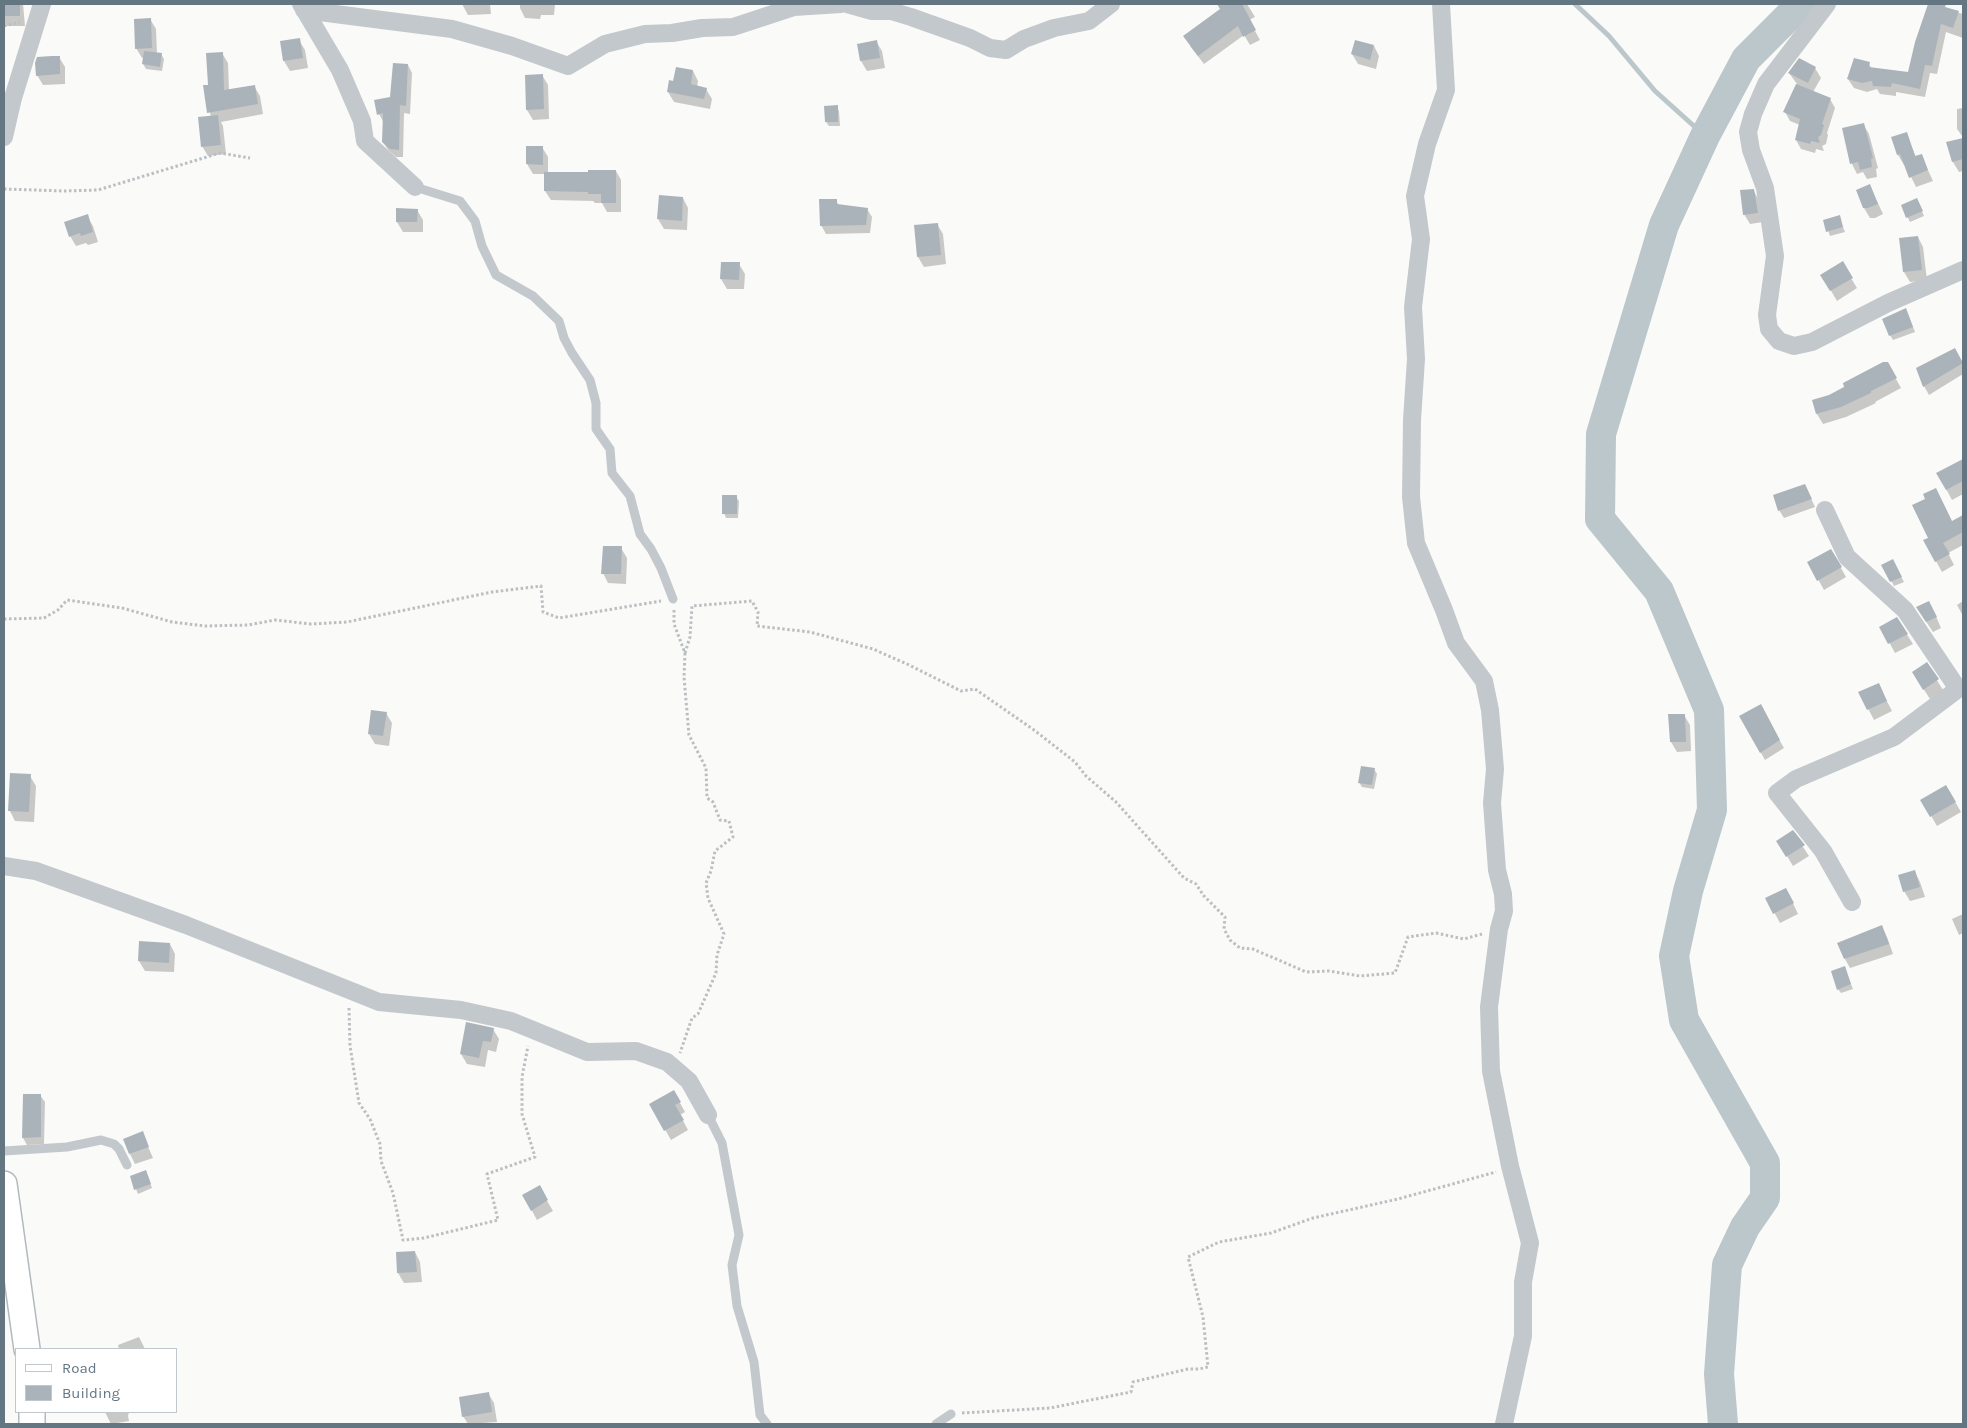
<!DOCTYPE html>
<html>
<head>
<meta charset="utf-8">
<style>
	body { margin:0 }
	#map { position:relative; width:1967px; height:1428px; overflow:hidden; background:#fafaf8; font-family:Karla,sans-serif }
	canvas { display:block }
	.frame { position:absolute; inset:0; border:5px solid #657683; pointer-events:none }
	.legend { position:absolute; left:15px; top:1348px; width:162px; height:65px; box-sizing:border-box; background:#fff; border:1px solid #c1c8cd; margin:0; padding:6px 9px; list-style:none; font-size:15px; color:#657683 }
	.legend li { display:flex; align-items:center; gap:10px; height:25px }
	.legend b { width:25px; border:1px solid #c1c8cd }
</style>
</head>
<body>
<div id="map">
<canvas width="1967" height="1428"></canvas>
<div class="frame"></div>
<ul class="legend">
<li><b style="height:6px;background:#fff"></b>Road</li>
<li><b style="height:14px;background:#aab3b9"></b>Building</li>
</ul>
</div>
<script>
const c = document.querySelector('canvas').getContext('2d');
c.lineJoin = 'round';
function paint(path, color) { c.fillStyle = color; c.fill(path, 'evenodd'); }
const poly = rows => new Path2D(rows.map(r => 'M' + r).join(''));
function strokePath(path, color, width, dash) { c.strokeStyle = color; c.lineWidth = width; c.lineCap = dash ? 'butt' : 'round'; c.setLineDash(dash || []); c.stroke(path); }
paint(poly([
	[4,4,23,4,25,26,4,26],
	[462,4,490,4,491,14,468,15],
	[520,4,555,4,554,15,541,15,540,19,525,18,520,8],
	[1218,4,1247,4,1255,17,1249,20,1260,40,1250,45,1244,35,1204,64,1190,46,1222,10],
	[1929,4,1963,14,1963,38,1946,32,1937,74,1930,73,1925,97,1896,92,1896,96,1880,94,1877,89,1867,92,1854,88,1848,79,1869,64,1872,69,1909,73,1916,42],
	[150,19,156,29,157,54,161,54,164,59,162,71,146,69,143,64,144,58,142,58,136,48],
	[299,40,305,50,308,68,290,71,284,61],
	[876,41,882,51,885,68,867,71,861,61,858,45],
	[1374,46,1379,56,1376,69,1358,64,1352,54],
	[222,53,228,63,229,90,254,86,260,96,263,114,221,122,223,126,226,154,208,156,202,146,211,117,204,86,209,86],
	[59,57,65,67,65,84,43,85,37,75],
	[408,65,412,73,410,114,404,113,403,157,396,157,388,150,383,142,384,123,379,114,392,98],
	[1815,68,1821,78,1813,92,1830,99,1835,108,1827,133,1828,135,1826,144,1822,146,1824,151,1816,149,1815,153,1801,149,1796,140,1800,125,1790,121,1785,112,1797,84,1789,73],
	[693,71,698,81,697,87,706,89,712,99,710,109,674,102,668,92,674,82],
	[542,75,548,85,549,119,533,120,527,110],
	[837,107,839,111,840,126,829,126,826,122],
	[1963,108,1963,136,1962,136,1957,129,1957,109],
	[1863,124,1869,134,1878,168,1876,169,1877,177,1867,179,1863,172,1857,174,1852,164],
	[1906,133,1916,157,1921,155,1933,181,1916,187,1905,164,1904,165,1898,155,1892,138],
	[1961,140,1963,144,1963,171,1959,172,1953,162,1948,143],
	[542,147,548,157,548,173,589,174,616,171,621,180,621,212,607,212,602,203,595,203,593,201,551,200,545,191,546,174,533,174,527,164],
	[1870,186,1883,214,1875,218,1870,218,1864,208],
	[1753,190,1759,200,1763,222,1750,224,1744,214],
	[683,198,688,208,687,230,664,229,658,219],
	[836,200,839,206,867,209,872,217,870,233,826,234,821,225],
	[1919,204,1924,216,1910,222,1902,206],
	[417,210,423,220,423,232,403,232,397,222],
	[87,216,93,226,98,242,88,245,86,243,76,246,70,236],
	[1839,217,1845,232,1830,236,1825,221],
	[937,224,943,234,946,264,924,267,918,257],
	[1918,237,1923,247,1927,280,1910,282,1904,272],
	[1842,263,1857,288,1837,301,1822,275],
	[739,264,745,274,744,289,727,289,721,279],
	[1908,314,1915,332,1893,340,1890,335],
	[1954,350,1963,366,1963,374,1929,395,1924,386],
	[1887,363,1901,388,1875,402,1876,403,1846,417,1823,424,1817,414,1813,401,1830,396],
	[1962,461,1963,464,1963,494,1952,500,1938,474],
	[1809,494,1815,507,1784,518,1779,510],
	[736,497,739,501,738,518,726,518,724,513],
	[1963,516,1963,545,1948,553,1954,565,1942,572,1925,541],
	[621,548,627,558,626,584,608,583,603,573],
	[1831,550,1846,577,1824,590,1809,563],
	[1883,565,1895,565,1904,582,1894,586],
	[1963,601,1963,616,1957,605],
	[1934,612,1941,628,1933,632,1923,617],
	[1897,619,1913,644,1895,653,1881,627],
	[1927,664,1943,690,1930,699,1919,682],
	[1878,684,1892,711,1874,720,1860,693],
	[1760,706,1784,748,1765,760,1741,717],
	[386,713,392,723,389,746,375,744,369,734],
	[1684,715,1690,725,1691,751,1677,752,1671,742],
	[1374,769,1377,774,1374,789,1362,787,1359,782],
	[30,776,36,786,34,822,15,821,10,811],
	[1946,786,1961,812,1937,826,1922,800],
	[1793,832,1809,856,1793,866,1784,851],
	[1915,872,1920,882,1925,897,1910,901,1904,891],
	[1767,899,1791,899,1798,914,1780,923],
	[1963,914,1963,933,1959,935,1952,919],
	[1882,927,1887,937,1893,954,1850,968,1845,959],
	[170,944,175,954,174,972,145,971,139,961],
	[1844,967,1853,989,1841,993,1838,989],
	[493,1029,499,1039,496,1052,488,1050,485,1067,467,1064,461,1054],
	[674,1092,685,1112,680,1115,688,1130,671,1140,651,1105],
	[40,1095,45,1102,44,1144,27,1145,23,1138],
	[142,1133,153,1158,135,1164,130,1154],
	[148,1176,152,1188,138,1194,136,1189],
	[539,1187,553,1211,537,1220,524,1196],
	[415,1252,420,1262,422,1282,404,1283,398,1273],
	[139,1337,145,1349,119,1349,118,1345],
	[4,1374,5,1396,4,1396],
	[488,1393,494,1403,497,1422,468,1424,463,1416],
	[105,1412,129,1412,128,1416,129,1421,111,1424]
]), '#0003');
strokePath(poly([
	[1575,4,1609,36,1655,91,1705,136]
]), '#bbc7cb', 5);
strokePath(poly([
	[1723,1424,1719,1374,1727,1265,1745,1227,1765,1198,1765,1163,1684,1020,1674,956,1688,891,1712,810,1709,710,1659,591,1600,519,1601,434,1664,225,1705,136,1746,59,1801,4]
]), '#bbc7cb', 30);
paint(poly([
	[4,4,20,4,20,16,4,16],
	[1217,4,1242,4,1256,30,1243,37,1238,26,1198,56,1183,36,1220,9],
	[1928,4,1946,4,1945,7,1959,11,1953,28,1941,24,1932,66,1925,65,1920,89,1892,83,1891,87,1873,86,1872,81,1862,83,1847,79,1854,58,1870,62,1869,67,1908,72,1915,42],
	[151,18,152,48,135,49,134,19],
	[300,38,303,58,283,61,280,41],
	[877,40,880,58,860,61,857,44],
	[1355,40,1374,45,1370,60,1351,54],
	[144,51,162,53,160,67,142,64],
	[223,52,224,90,255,85,258,104,207,113,203,85,208,85,206,53],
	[52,56,60,56,60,74,36,76,35,63,37,57],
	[1799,58,1816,67,1808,83,1788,73],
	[393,63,408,64,406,106,400,105,399,150,390,149,382,142,383,113,377,115,374,100,390,97],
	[676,67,693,70,691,84,707,88,704,99,667,92,669,80,673,81],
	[543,74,544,109,526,110,525,75],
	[1796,84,1831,98,1822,124,1824,125,1821,135,1818,137,1820,143,1811,141,1810,144,1795,140,1800,119,1783,112],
	[838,105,838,122,825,122,824,106],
	[218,115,221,145,201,147,198,117],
	[1864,123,1873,158,1871,159,1872,167,1860,170,1858,162,1850,164,1842,128],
	[1907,132,1915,156,1922,154,1928,170,1909,178,1900,154,1897,155,1891,137],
	[1963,138,1963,159,1952,162,1946,142],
	[526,146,543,146,543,165,526,164],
	[588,170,616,170,616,203,601,203,601,194,588,194,588,192,544,191,544,172,588,172],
	[1870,184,1878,204,1868,208,1863,208,1856,190],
	[1754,189,1758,213,1743,215,1740,190],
	[659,195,683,197,682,221,657,219],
	[1917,198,1923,211,1906,218,1901,205],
	[819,199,837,199,837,204,868,208,866,225,820,226],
	[396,208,418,209,417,222,396,222],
	[88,214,93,232,81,236,80,233,69,237,64,222],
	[1840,215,1843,227,1826,232,1823,220],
	[938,223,941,255,917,257,914,225],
	[1918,236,1922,270,1903,272,1899,238],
	[1843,261,1853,278,1830,291,1820,275],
	[721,262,740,262,739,280,720,279],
	[1906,308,1913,327,1889,336,1882,319],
	[1955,348,1963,363,1923,387,1916,368],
	[1883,362,1888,362,1897,378,1871,391,1871,393,1841,407,1816,414,1812,400,1829,395,1844,387,1843,383],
	[1963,459,1963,481,1946,490,1936,473],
	[1805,484,1812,499,1778,511,1773,495],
	[1936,488,1952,521,1963,515,1963,532,1943,543,1950,554,1935,562,1923,540,1928,538,1912,505,1925,499,1923,494],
	[722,495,737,495,737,514,722,514],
	[603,546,622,546,621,574,601,574],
	[1831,549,1842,567,1817,581,1807,562],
	[1893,559,1902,577,1890,582,1881,565],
	[1929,601,1937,617,1926,622,1916,607],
	[1897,617,1908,634,1888,644,1879,627],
	[1927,662,1939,679,1923,690,1912,672],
	[1879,683,1887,701,1867,710,1858,692],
	[1761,704,1780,740,1760,753,1739,716],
	[371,710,387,712,383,736,368,734],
	[1668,714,1685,714,1686,742,1670,742],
	[1361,766,1375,768,1372,785,1358,783],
	[10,773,31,774,29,812,8,811],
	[1946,785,1956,802,1930,817,1920,800],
	[1793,830,1805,845,1786,857,1776,841],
	[1915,870,1920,887,1903,892,1898,875],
	[1786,888,1794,903,1773,914,1765,898],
	[1882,925,1889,944,1844,959,1837,943],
	[139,941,170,943,169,963,138,961],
	[1845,966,1851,984,1837,990,1831,971],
	[466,1022,494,1028,491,1042,483,1041,479,1058,460,1054],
	[674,1090,681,1102,675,1105,684,1120,664,1131,649,1104],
	[23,1094,41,1094,41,1137,22,1138],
	[143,1131,149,1147,129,1154,123,1139],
	[146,1170,151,1184,134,1190,130,1176],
	[540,1185,548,1200,531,1211,522,1195],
	[415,1251,417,1272,397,1273,396,1252],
	[489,1392,492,1412,462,1417,459,1397]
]), '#aab3b9');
const secondary = poly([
	[4,1184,27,1349],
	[32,1412,32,1424]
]);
strokePath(secondary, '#b3babf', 28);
strokePath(poly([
	[4,26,20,22],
	[4,189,64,191,98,190,220,153,250,158],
	[674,610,674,624,685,653,684,677,689,735,706,768,707,798,713,802,720,820,729,821,733,837,715,851,711,871,706,883,708,898,724,934,717,955,716,973,698,1014,692,1018,680,1053],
	[4,619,44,618,58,610,67,600,122,608,172,622,205,626,248,625,275,620,311,624,347,622,492,592,541,586,543,612,559,618,661,601],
	[685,653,690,637,692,606,752,601,758,612,757,626,810,632,873,649,907,664,961,691,975,689,1034,730,1075,762,1086,776,1116,802,1184,878,1196,884,1204,896,1225,917,1224,929,1230,940,1240,948,1253,949,1306,972,1329,971,1360,976,1395,973,1408,937,1436,933,1464,939,1482,934],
	[349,1008,350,1046,359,1103,370,1119,380,1144,381,1161,393,1193,403,1240,424,1238,498,1220,487,1174,535,1157,522,1114,522,1077,528,1046],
	[962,1413,1050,1408,1131,1392,1133,1382,1188,1369,1199,1369,1208,1367,1203,1317,1188,1257,1219,1242,1271,1233,1313,1218,1398,1199,1496,1172]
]), '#bbbfc2', 3, [2.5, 2.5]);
strokePath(poly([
	[415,187,460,201,475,221,482,246,496,275,533,296,559,321,564,338,572,353,590,380,596,403,596,429,610,449,612,473,630,496,640,534,651,549,661,568,673,599],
	[708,1115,722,1143,739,1235,732,1265,737,1306,754,1362,760,1415,767,1424],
	[4,1151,67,1147,101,1140,114,1144,119,1149,127,1165],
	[936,1424,951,1414]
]), '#c3c8cc', 9);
strokePath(poly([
	[301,4,340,70,362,121,365,141,415,187],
	[847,4,872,11,891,11,911,17,970,38,990,48,1006,50,1024,39,1054,28,1089,21,1111,4],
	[1441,4,1446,90,1427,144,1415,196,1421,239,1413,307,1416,359,1412,420,1411,497,1416,543,1444,610,1456,643,1484,681,1490,710,1495,769,1492,803,1497,870,1503,894,1504,911,1499,929,1489,1007,1491,1071,1510,1166,1530,1243,1523,1282,1523,1336,1504,1424],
	[1827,4,1766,84,1753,114,1748,132,1751,150,1765,188,1775,256,1767,315,1769,329,1779,341,1794,346,1812,342,1888,303,1963,270],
	[304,10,452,29,512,46,568,66,605,44,645,34,672,33,702,28,733,27,794,7,841,4],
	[4,137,13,98,42,4],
	[1825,510,1847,557,1905,610,1958,689],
	[4,866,36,871,186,925,379,1002,461,1010,511,1021,587,1052,636,1051,667,1062,689,1081,708,1115],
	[1852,902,1823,851,1777,793,1796,779,1894,737,1958,689,1963,688]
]), '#c3c8cc', 18);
strokePath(secondary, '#fff', 25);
</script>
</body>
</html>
